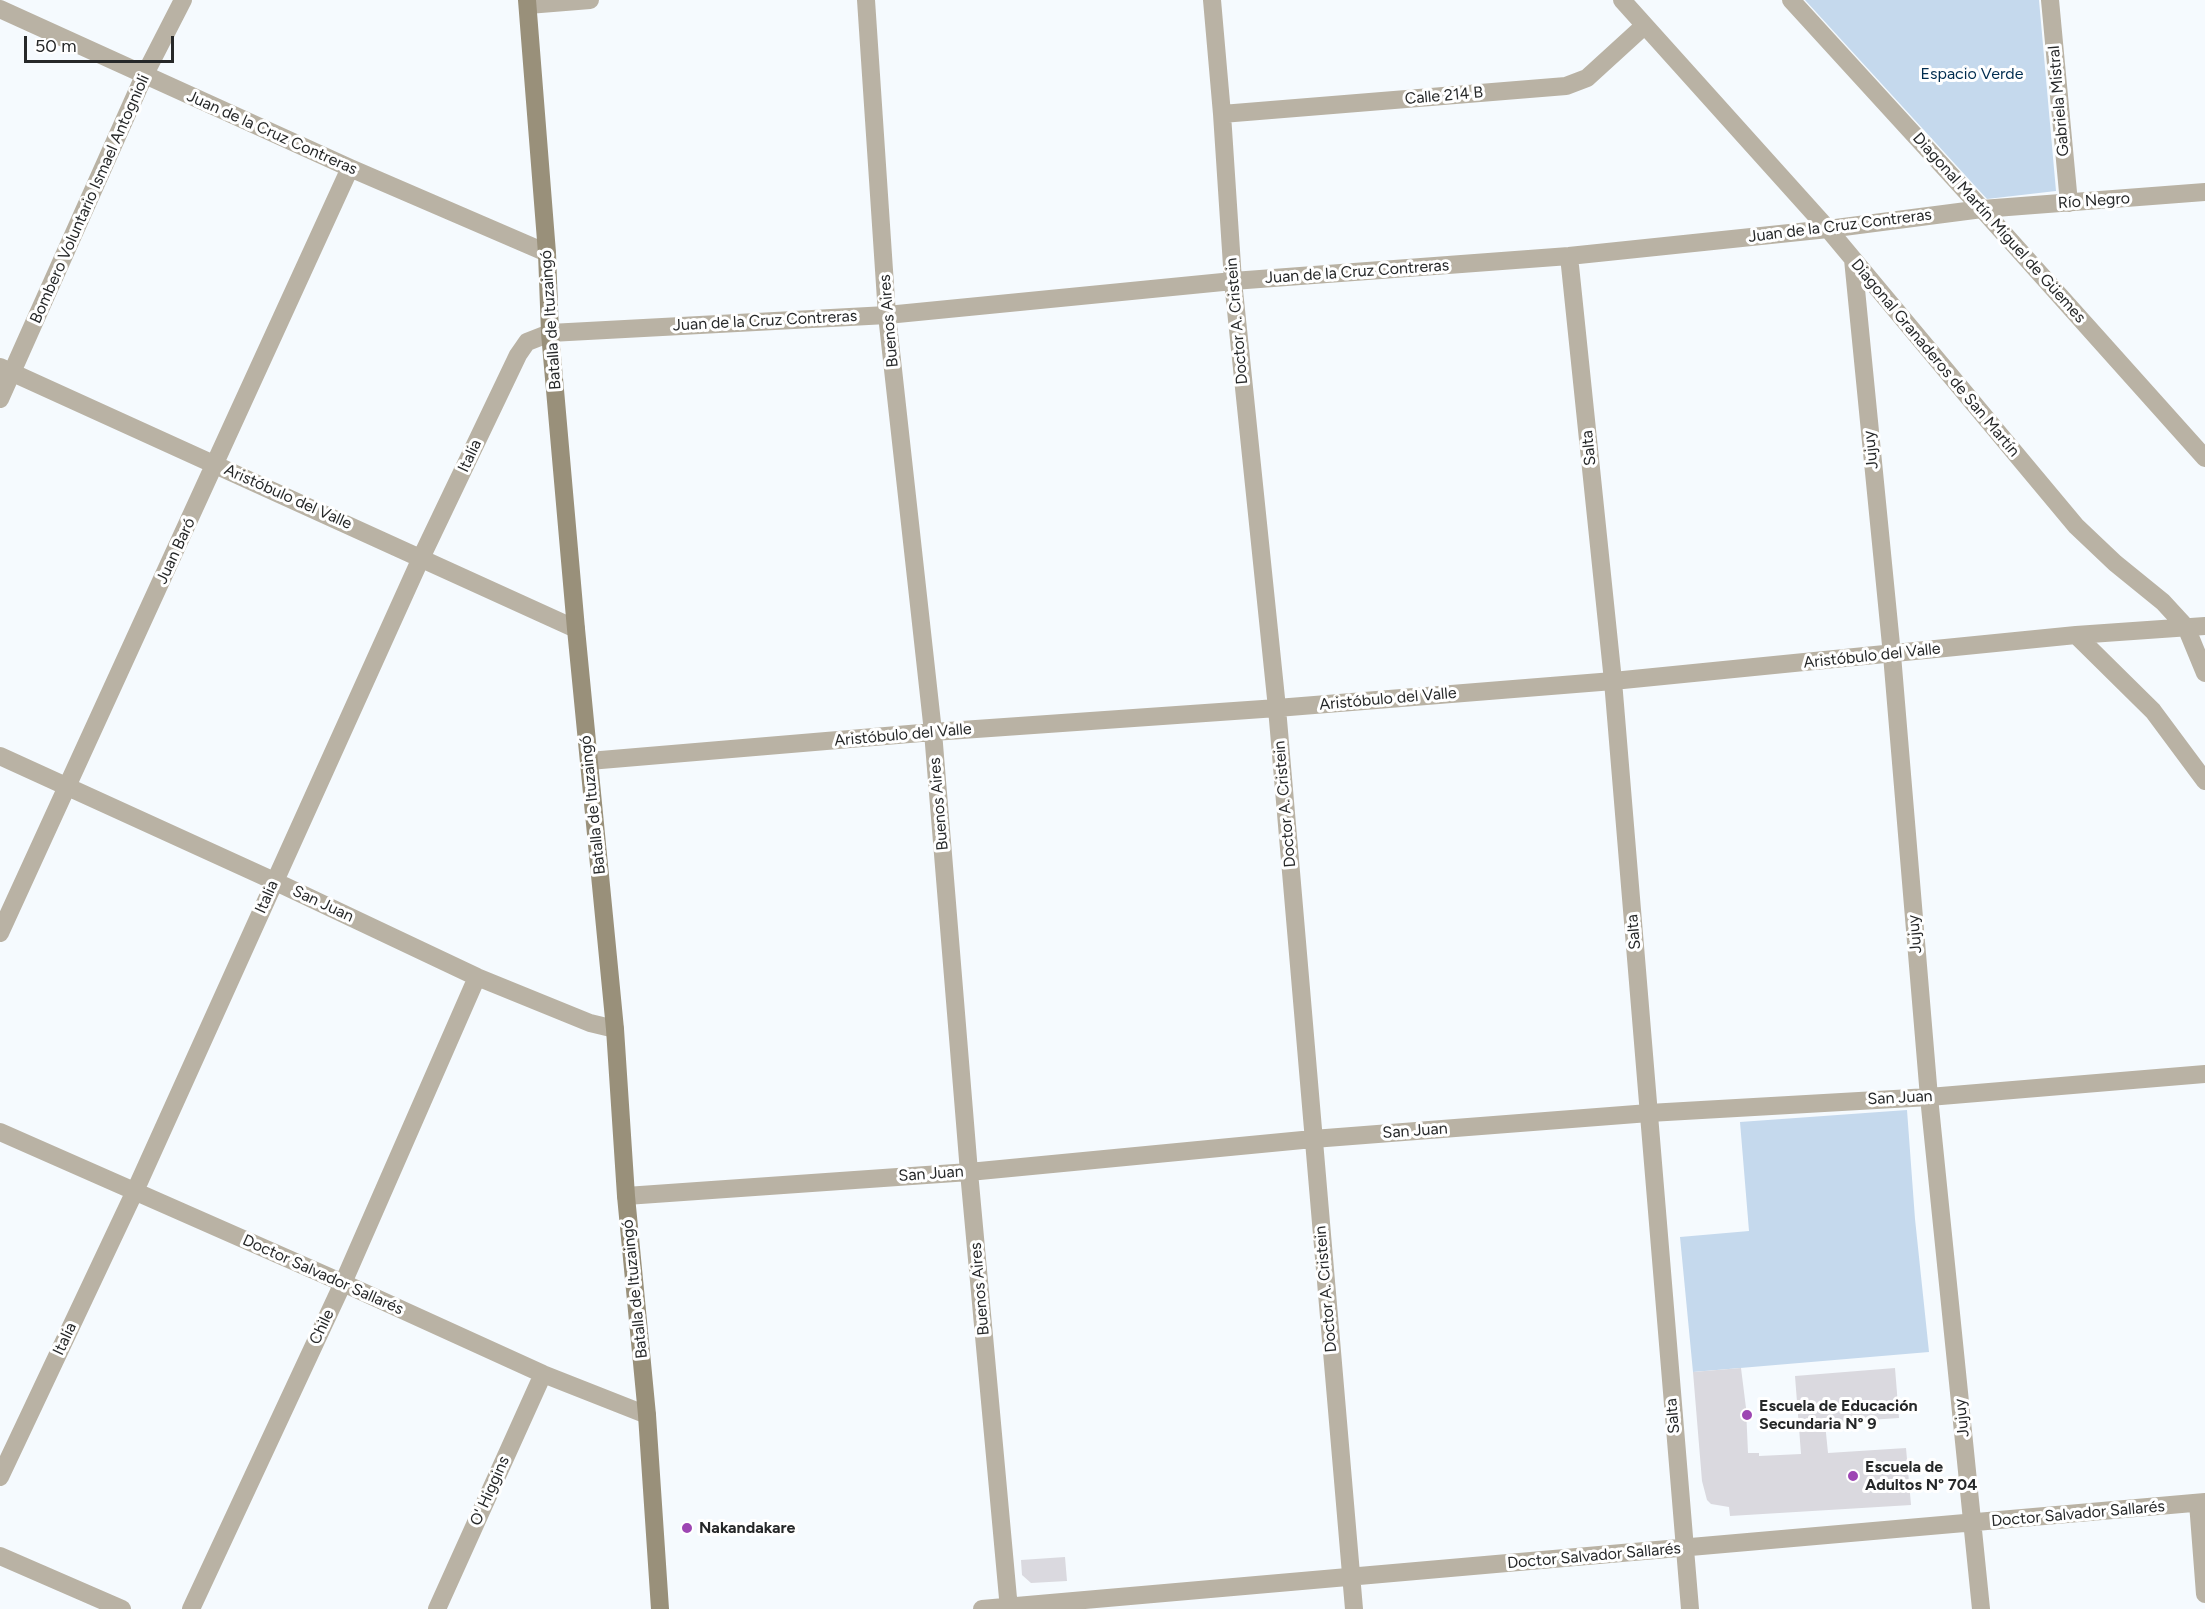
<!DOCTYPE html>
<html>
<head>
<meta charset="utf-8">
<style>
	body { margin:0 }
	#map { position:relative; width:2205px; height:1609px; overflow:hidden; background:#f5fafe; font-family:Figtree,sans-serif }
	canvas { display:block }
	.scale { position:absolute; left:24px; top:36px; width:150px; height:27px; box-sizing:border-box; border:3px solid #262829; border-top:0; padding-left:8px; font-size:18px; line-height:21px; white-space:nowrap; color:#262829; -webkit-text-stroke:4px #fff; paint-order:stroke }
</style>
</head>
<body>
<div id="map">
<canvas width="2205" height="1609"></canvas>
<div class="scale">50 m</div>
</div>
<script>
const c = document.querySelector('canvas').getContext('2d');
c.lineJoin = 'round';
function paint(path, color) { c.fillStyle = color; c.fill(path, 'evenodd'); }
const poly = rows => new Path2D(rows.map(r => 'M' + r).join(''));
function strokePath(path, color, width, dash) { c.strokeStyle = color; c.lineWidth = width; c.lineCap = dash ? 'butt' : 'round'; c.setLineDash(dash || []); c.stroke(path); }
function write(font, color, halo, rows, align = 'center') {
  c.font = font + ' Figtree,sans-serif'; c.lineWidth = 6; c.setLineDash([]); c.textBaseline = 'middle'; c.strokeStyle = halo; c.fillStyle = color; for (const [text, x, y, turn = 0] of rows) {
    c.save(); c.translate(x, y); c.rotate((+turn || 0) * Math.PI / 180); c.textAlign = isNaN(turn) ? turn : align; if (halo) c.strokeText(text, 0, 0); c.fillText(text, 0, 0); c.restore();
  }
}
paint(poly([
	[1805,0,2039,0,2056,191,1987,199],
	[1907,1110,1915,1219,1929,1352,1693,1372,1680,1237,1749,1231,1740,1122]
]), '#c5d9ed');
paint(poly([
	[1741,1368,1746,1408,1748,1453,1759,1453,1759,1456,1801,1454,1795,1376,1895,1368,1899,1418,1825,1423,1828,1453,1906,1448,1911,1505,1730,1516,1729,1507,1711,1504,1707,1500,1702,1481,1693,1372],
	[1065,1557,1067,1581,1031,1583,1022,1575,1021,1560]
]), '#dad9df');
strokePath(poly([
	[866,0,887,315,933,732,969,1172,1009,1609],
	[1212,0,1222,114,1233,281,1277,708,1354,1609],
	[1622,0,1828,229,2076,526,2115,563,2163,602,2186,627,2205,673],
	[1791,0,1982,209,2205,458],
	[2050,0,2069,203],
	[528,5,590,0],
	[0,9,350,168,547,253],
	[1222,114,1566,86,1587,78,1644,26],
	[1569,256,1613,681,1690,1609],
	[1853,259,1892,655,1929,1097,1981,1609],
	[0,367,576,629],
	[0,399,144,76,183,0],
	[2076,635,2153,711,2205,781],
	[0,756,274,881,477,977,590,1023,615,1029],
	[589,761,933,732,1277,708,1613,681,2076,635,2205,626],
	[0,933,350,168],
	[0,1132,343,1283,543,1374,647,1415],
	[626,1196,969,1172,1313,1139,1649,1113,1929,1097,2205,1074],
	[0,1477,135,1191,421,558,518,355,527,342,550,333,887,315,1233,281,1569,256,1828,229,1982,209,2205,192],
	[2198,1503,2205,1594],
	[0,1556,122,1609],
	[191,1609,343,1283,477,977],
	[437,1609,543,1374],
	[982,1609,2205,1502]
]), '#b9b2a4', 18);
strokePath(poly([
	[527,0,547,253,550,333,576,629,615,1029,626,1196,647,1415,660,1609]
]), '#99907a', 18);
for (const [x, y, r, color] of [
	[1747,1415,6,"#9d46b3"],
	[1853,1476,6,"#9d46b3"],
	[687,1528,6,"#9d46b3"]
]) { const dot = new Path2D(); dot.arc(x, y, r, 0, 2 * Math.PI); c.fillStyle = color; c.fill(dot); strokePath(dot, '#fff', 2); }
write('16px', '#002d4f', '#fff', [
	["Espacio Verde",1972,74]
]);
write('16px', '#262829', '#fff', [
	["Calle 214 B",1444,96,-5],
	["Gabriela Mistral",2059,101,-95],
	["Juan de la Cruz Contreras",272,133,24],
	["Bombero Voluntario Ismael Antognioli",90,199,-66],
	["Río Negro",2094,201,-4],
	["Juan de la Cruz Contreras",1840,226,-7],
	["Diagonal Martín Miguel de Güemes",1999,228,48],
	["Juan de la Cruz Contreras",1357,272,-4],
	["Batalla de Ituzaingó",551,320,-94],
	["Juan de la Cruz Contreras",765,321,-3],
	["Buenos Aires",889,321,-95],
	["Doctor A. Cristein",1237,321,-95],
	["Diagonal Granaderos de San Martín",1935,358,50],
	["Salta",1589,448,-96],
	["Jujuy",1871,450,-96],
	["Italia",470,456,-65],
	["Aristóbulo del Valle",288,497,24],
	["Juan Baró",176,551,-65],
	["Aristóbulo del Valle",1872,656,-6],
	["Aristóbulo del Valle",1388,699,-5],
	["Aristóbulo del Valle",903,735,-5],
	["Buenos Aires",939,804,-95],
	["Doctor A. Cristein",1285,804,-95],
	["Batalla de Ituzaingó",593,805,-96],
	["Italia",267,897,-66],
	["San Juan",323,904,25],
	["Salta",1634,932,-95],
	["Jujuy",1915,934,-95],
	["San Juan",1900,1098,-3],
	["San Juan",1415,1131,-4],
	["San Juan",931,1174,-4],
	["Doctor Salvador Sallarés",323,1275,24],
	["Batalla de Ituzaingó",635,1289,-96],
	["Buenos Aires",980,1289,-95],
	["Doctor A. Cristein",1326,1289,-95],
	["Chile",322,1327,-65],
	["Italia",65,1339,-65],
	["Salta",1673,1416,-95],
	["Jujuy",1962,1418,-96],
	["O' Higgins",490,1491,-66],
	["Doctor Salvador Sallarés",2078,1514,-5],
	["Doctor Salvador Sallarés",1594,1556,-5]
]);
write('bold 16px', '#262829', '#fff', [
	["Escuela de Educación",1759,1406],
	["Secundaria N° 9",1759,1424],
	["Escuela de",1865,1467],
	["Adultos N° 704",1865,1485],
	["Nakandakare",699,1528]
], 'left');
</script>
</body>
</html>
